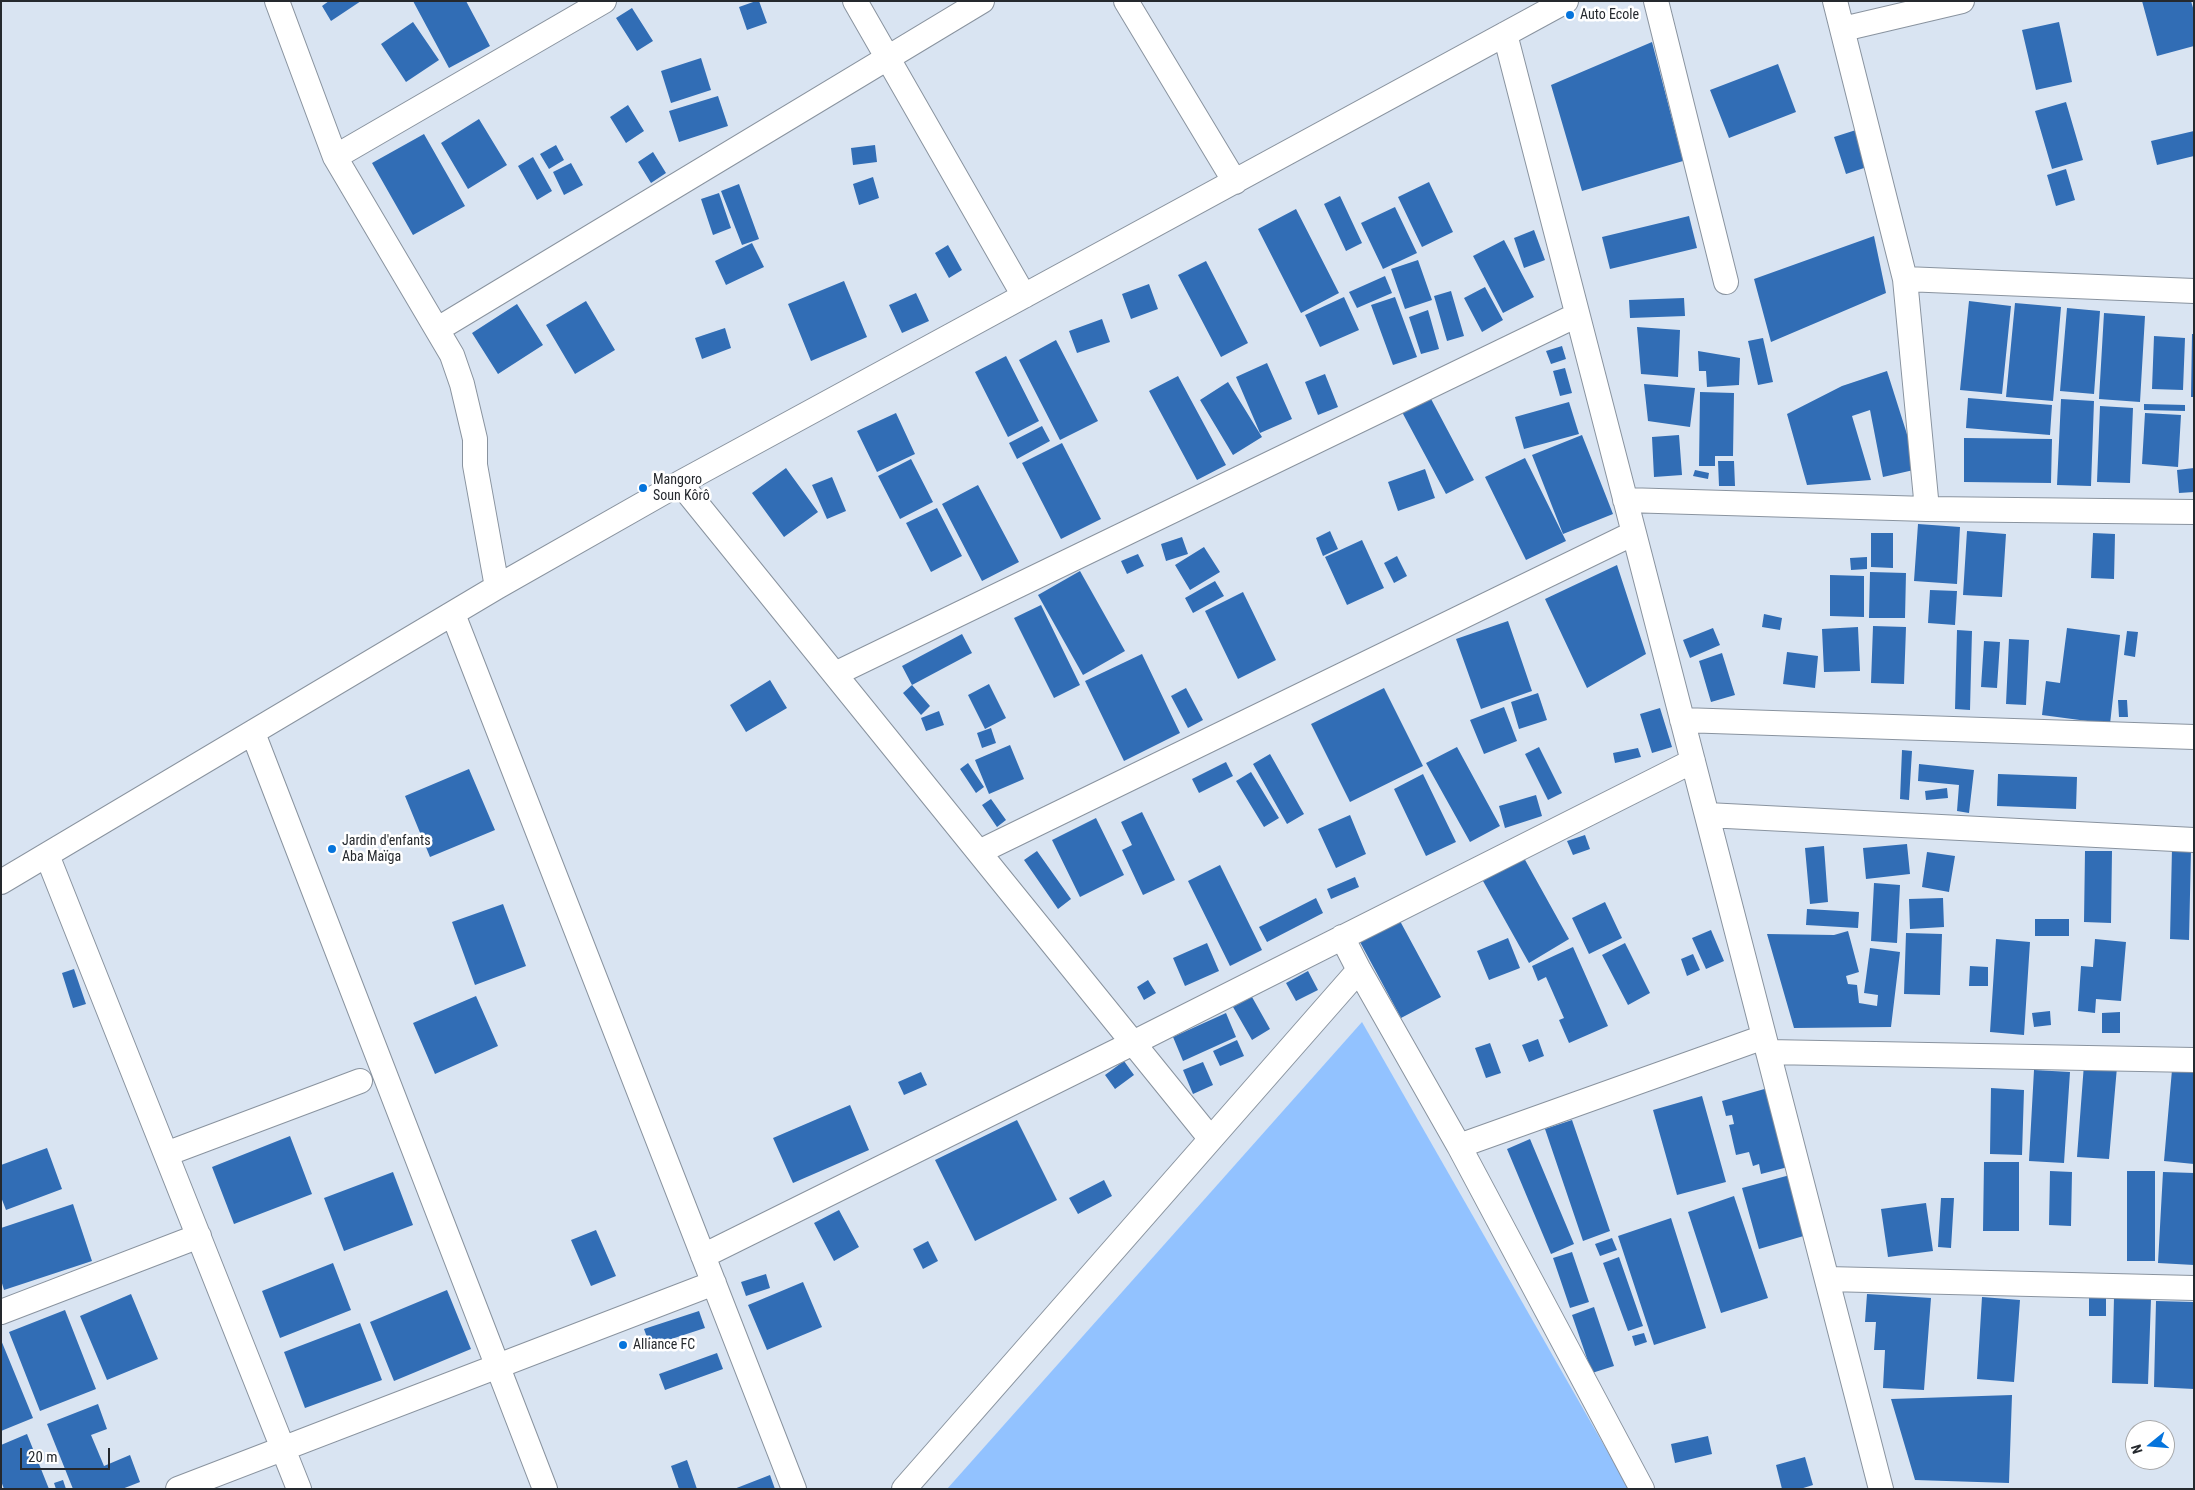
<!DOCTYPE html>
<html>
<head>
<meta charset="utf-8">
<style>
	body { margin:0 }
	#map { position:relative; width:2195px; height:1490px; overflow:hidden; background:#d9e4f2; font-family:"Roboto Condensed",sans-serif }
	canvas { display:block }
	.frame { position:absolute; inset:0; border:2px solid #25292e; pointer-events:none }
	.north { position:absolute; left:2125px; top:1420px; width:50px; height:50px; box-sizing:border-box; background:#fff; border:1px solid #a8a9ab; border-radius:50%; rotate:253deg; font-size:14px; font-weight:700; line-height:20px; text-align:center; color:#25292e }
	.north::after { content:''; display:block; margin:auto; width:18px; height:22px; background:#0574dc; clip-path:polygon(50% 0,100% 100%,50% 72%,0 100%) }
	.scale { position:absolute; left:20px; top:1448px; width:90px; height:22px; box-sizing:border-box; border:2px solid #25292e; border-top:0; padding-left:6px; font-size:15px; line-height:18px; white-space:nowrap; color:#25292e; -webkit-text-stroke:4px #fff; paint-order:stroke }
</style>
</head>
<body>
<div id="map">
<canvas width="2195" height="1490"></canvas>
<div class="frame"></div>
<div class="north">N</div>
<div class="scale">20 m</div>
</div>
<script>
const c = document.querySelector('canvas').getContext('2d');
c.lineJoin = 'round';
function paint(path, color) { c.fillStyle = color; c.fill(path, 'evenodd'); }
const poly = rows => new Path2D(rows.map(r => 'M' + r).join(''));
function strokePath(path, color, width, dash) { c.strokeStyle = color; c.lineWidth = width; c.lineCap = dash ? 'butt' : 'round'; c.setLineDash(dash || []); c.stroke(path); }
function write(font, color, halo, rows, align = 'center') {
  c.font = font + ' "Roboto Condensed",sans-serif'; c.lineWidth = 5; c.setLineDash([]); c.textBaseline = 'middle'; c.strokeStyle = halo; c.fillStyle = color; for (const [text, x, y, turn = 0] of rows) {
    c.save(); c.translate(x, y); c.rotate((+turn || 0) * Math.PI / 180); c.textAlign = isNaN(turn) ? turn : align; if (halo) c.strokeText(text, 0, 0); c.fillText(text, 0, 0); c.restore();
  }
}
paint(poly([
	[1362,1022,1629,1489,947,1489]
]), '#92c2ff');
paint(poly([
	[329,1,361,1,331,21,322,6],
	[413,1,466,1,490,46,449,68],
	[756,1,759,1,767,23,747,30,739,7],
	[2142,1,2191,1,2194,11,2194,46,2157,56],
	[632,8,653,41,637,51,616,18],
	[413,22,439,60,406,82,381,44],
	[2059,22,2072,82,2036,90,2022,30],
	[1652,42,1683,161,1582,191,1551,85],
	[701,58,711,90,671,103,661,71],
	[1778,64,1796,112,1729,138,1710,90],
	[718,96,728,126,679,142,669,111],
	[2066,102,2083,160,2052,169,2035,111],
	[628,105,644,131,626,143,610,117],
	[479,119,507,165,468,189,441,143],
	[1856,130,1867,167,1846,174,1834,137],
	[2194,131,2194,156,2157,165,2151,141],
	[424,134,465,206,413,235,372,163],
	[556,145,564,160,549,169,540,154],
	[875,145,877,162,853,165,851,148],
	[653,152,666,173,651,183,638,162],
	[533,157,552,191,537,200,518,166],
	[571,163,583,185,564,195,553,172],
	[2066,169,2075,200,2056,206,2047,175],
	[873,177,879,198,859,205,853,184],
	[1429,182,1453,232,1422,247,1398,197],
	[739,184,759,239,742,245,721,191],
	[719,193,731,228,713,235,701,199],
	[1340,196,1362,243,1346,251,1324,204],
	[1395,207,1417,253,1383,269,1361,223],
	[1296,209,1339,293,1301,313,1258,229],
	[1689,216,1697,248,1610,269,1602,237],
	[1534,230,1545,260,1524,268,1514,238],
	[1874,236,1886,293,1771,342,1754,279],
	[1504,240,1534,297,1503,313,1473,256],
	[752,243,764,267,726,285,715,261],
	[948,245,962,270,949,278,935,253],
	[1418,260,1432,300,1405,309,1391,269],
	[1206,261,1248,343,1221,357,1178,275],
	[1385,276,1392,293,1357,308,1349,292],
	[844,281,867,337,811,361,788,304],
	[1149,284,1158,309,1131,319,1122,294],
	[1485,287,1503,320,1482,332,1464,298],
	[1451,291,1464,336,1447,341,1434,296],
	[916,293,929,321,902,333,889,305],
	[1344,297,1359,330,1320,347,1305,315],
	[1395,297,1417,357,1393,365,1371,305],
	[1684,298,1685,316,1630,318,1629,300],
	[586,301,615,350,575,374,546,325],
	[1969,301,2011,306,2002,394,1960,390],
	[2015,303,2061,307,2053,401,2006,397],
	[517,304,543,345,498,374,472,333],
	[2067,308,2100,311,2094,394,2060,391],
	[1428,310,1439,349,1421,354,1409,317],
	[2104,313,2145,316,2140,402,2099,399],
	[1102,319,1110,342,1077,353,1069,331],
	[1637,327,1680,330,1678,377,1641,374],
	[725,328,731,348,702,359,695,338],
	[2192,334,2194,334,2194,397,2191,397],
	[2154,336,2185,338,2183,390,2152,389],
	[1763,338,1773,382,1758,385,1748,341],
	[1056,340,1098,421,1060,440,1019,360],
	[1562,346,1566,359,1551,364,1546,351],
	[1698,351,1740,358,1739,385,1707,387,1706,371,1699,371],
	[1006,356,1039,421,1008,437,975,372],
	[1267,363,1292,419,1260,433,1236,377],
	[1565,368,1572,393,1560,396,1553,371],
	[1887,371,1918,469,1883,477,1870,410,1852,416,1871,480,1807,485,1787,414,1842,386],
	[1325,374,1338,407,1318,415,1305,382],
	[1178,376,1226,465,1197,480,1149,391],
	[1228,382,1262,437,1233,455,1200,400],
	[1644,384,1695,388,1690,427,1648,421],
	[1700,392,1734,393,1733,456,1715,456,1715,466,1699,466],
	[1430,397,1474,480,1446,494,1402,412],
	[1968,398,2052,405,2050,435,1966,428],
	[2061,399,2094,401,2091,486,2057,485],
	[1569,402,1579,434,1524,449,1515,417],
	[2144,404,2185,405,2185,411,2144,410],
	[2100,406,2133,408,2130,483,2097,482],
	[896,413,915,454,877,472,857,431],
	[2145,413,2181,415,2178,467,2142,464],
	[1042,426,1050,441,1017,459,1009,443],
	[1582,435,1613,514,1563,534,1532,455],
	[1679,435,1682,475,1654,477,1652,437],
	[1964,438,2052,439,2051,483,1964,482],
	[1062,443,1101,519,1061,539,1022,463],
	[1525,458,1566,541,1526,560,1485,477],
	[911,459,933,502,900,519,878,476],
	[1718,461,1734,461,1735,486,1719,486],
	[786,468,818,512,784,537,752,493],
	[2194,468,2194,492,2179,493,2177,470],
	[1425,469,1435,498,1398,511,1388,482],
	[1695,470,1709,473,1708,479,1693,476],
	[832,477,846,511,827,519,812,485],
	[978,485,1019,562,982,581,942,504],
	[937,508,962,556,931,572,906,523],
	[1918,524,1960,527,1957,584,1914,581],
	[1330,531,1338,549,1323,556,1316,538],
	[1967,531,2006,534,2002,597,1963,595],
	[1871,533,1893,533,1893,568,1871,567],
	[2093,533,2115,534,2114,579,2091,578],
	[1182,537,1188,554,1166,561,1161,544],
	[1362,540,1384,588,1347,605,1325,557],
	[1204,547,1220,572,1190,590,1175,565],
	[1138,554,1144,566,1127,574,1121,561],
	[1397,556,1407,576,1394,583,1384,563],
	[1867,557,1867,569,1851,570,1850,558],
	[1617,565,1646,654,1587,688,1545,599],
	[1080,571,1125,651,1083,675,1038,595],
	[1870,572,1906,573,1905,618,1869,618],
	[1830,575,1864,576,1864,617,1830,616],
	[1215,581,1224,596,1193,613,1185,598],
	[1930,590,1957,591,1955,625,1928,623],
	[1243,592,1276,660,1238,679,1205,611],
	[1041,605,1080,685,1054,698,1014,618],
	[1764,614,1782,618,1780,630,1762,627],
	[1508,621,1532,691,1481,709,1456,639],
	[1873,626,1906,627,1904,684,1871,683],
	[1858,627,1860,671,1824,672,1822,629],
	[1713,628,1720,645,1690,658,1683,640],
	[2067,628,2120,635,2110,724,2042,715,2046,681,2060,683],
	[1957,630,1972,631,1970,710,1955,709],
	[2127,631,2138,632,2135,657,2124,655],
	[962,634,972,653,912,685,902,666],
	[2009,639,2029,640,2026,705,2006,704],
	[1984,641,2000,642,1997,688,1981,687],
	[1787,652,1818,656,1815,688,1783,684],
	[1722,653,1735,695,1711,702,1699,661],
	[1142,654,1180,733,1124,761,1085,681],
	[770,680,787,708,746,732,730,705],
	[989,684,1006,718,985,729,968,695],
	[912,685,930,706,921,715,903,693],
	[1186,688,1203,720,1188,728,1171,696],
	[1384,688,1423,766,1350,802,1311,724],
	[1538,693,1547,720,1519,729,1511,702],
	[2118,700,2127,700,2128,717,2119,717],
	[1504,707,1517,741,1484,754,1470,720],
	[1660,708,1672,747,1652,753,1640,714],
	[939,711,944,725,926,731,921,718],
	[991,728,996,743,982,748,977,733],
	[1010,745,1024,779,989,794,975,760],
	[1457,747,1500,826,1470,842,1426,763],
	[1539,747,1562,793,1548,800,1525,754],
	[1638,748,1641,757,1615,763,1613,753],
	[1902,750,1912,751,1909,800,1900,799],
	[1270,754,1304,814,1287,824,1253,764],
	[1226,762,1233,776,1199,793,1192,779],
	[968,763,984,787,976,793,960,769],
	[1919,764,1974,770,1969,813,1957,811,1959,785,1918,781],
	[469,769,495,830,430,857,405,796],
	[1251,772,1279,818,1264,827,1236,781],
	[1423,774,1456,842,1426,856,1394,789],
	[1998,774,2077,777,2076,809,1997,806],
	[1947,788,1948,798,1926,800,1925,791],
	[1536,795,1542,816,1505,828,1499,806],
	[991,799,1006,820,997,827,982,805],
	[1142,812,1175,880,1143,895,1122,850,1132,845,1121,822],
	[1350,815,1366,854,1336,868,1318,829],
	[1096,818,1124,875,1080,897,1052,840],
	[1585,835,1590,849,1573,855,1567,841],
	[1907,844,1910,874,1866,879,1863,848],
	[1824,846,1828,902,1810,904,1805,848],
	[2172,848,2191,849,2189,940,2170,939],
	[1037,851,1071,899,1058,909,1024,860],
	[2085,851,2112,851,2111,923,2084,922],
	[1927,852,1955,856,1949,892,1922,887],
	[1524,858,1569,939,1529,963,1483,881],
	[1220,865,1262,950,1230,966,1188,881],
	[1355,877,1359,887,1331,899,1327,889],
	[1874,883,1900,885,1897,943,1871,941],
	[1316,898,1323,913,1267,942,1259,927],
	[1943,898,1944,927,1910,929,1909,899],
	[1605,902,1622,938,1589,954,1572,918],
	[503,904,526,966,475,985,452,922],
	[1807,909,1859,912,1858,928,1806,925],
	[2035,919,2069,919,2069,936,2035,936],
	[1400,921,1441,997,1401,1018,1360,942],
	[1711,930,1724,961,1706,969,1692,938],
	[1848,931,1859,972,1846,976,1848,984,1857,985,1859,1003,1877,1006,1878,995,1864,993,1870,948,1900,952,1891,1027,1794,1028,1767,934,1834,935],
	[1906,933,1942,934,1940,995,1904,994],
	[1508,938,1520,968,1489,980,1477,951],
	[1996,939,2030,942,2024,1035,1990,1032],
	[2095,939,2126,942,2121,1001,2096,999,2095,1013,2078,1011,2081,966,2093,967],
	[1207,943,1219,971,1185,986,1173,958],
	[1625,943,1650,993,1628,1005,1602,955],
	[1573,947,1608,1026,1569,1043,1559,1020,1564,1018,1546,977,1538,981,1532,966],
	[1693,954,1700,970,1687,976,1681,959],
	[1970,966,1988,967,1988,986,1969,986],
	[74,969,86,1004,73,1008,62,973],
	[1308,971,1318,990,1296,1001,1286,983],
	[1148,980,1156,993,1144,1000,1137,987],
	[476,996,498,1046,435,1074,413,1023],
	[1252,997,1270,1029,1252,1040,1233,1007],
	[2050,1011,2051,1025,2034,1027,2032,1013],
	[2120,1012,2120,1033,2102,1033,2102,1013],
	[1226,1013,1236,1037,1183,1061,1173,1037],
	[1538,1039,1544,1056,1529,1062,1522,1045],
	[1237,1040,1244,1056,1220,1066,1213,1051],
	[1490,1043,1501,1073,1486,1078,1475,1048],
	[1124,1061,1134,1075,1115,1089,1105,1075],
	[1203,1062,1213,1085,1193,1094,1183,1070],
	[2084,1064,2117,1067,2109,1159,2077,1157],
	[2034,1070,2070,1072,2064,1163,2029,1161],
	[2172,1070,2194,1072,2194,1164,2164,1161],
	[921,1072,927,1085,904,1095,898,1082],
	[1768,1088,1788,1167,1761,1174,1759,1164,1753,1166,1749,1152,1736,1155,1729,1125,1734,1124,1732,1115,1726,1116,1722,1101],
	[1991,1088,2024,1090,2022,1155,1990,1154],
	[1702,1096,1726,1182,1677,1195,1653,1110],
	[850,1105,869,1150,793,1183,773,1138],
	[1017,1120,1057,1200,975,1241,935,1160],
	[1572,1120,1610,1231,1583,1241,1545,1129],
	[290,1136,312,1194,234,1224,212,1167],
	[1530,1139,1574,1244,1551,1254,1507,1149],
	[47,1148,62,1189,6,1210,1,1197,1,1165],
	[1984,1162,2019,1162,2019,1231,1983,1231],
	[2050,1171,2072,1172,2071,1226,2049,1225],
	[2127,1171,2155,1171,2155,1261,2127,1261],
	[393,1172,413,1225,344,1251,324,1198],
	[2163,1172,2194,1173,2194,1265,2158,1263],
	[1790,1175,1807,1235,1759,1249,1742,1188],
	[1104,1180,1112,1196,1078,1214,1069,1198],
	[1734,1196,1768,1298,1721,1313,1688,1212],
	[1941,1198,1954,1198,1951,1248,1938,1247],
	[1926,1203,1933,1251,1888,1257,1881,1209],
	[73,1204,92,1261,4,1290,1,1280,1,1228],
	[839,1210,859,1247,834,1261,814,1223],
	[1671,1218,1706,1328,1654,1345,1618,1236],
	[596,1230,616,1276,591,1286,571,1240],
	[1612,1238,1617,1250,1600,1256,1595,1244],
	[928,1241,938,1261,923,1269,913,1249],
	[1572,1252,1589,1302,1570,1308,1553,1258],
	[1619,1257,1643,1326,1628,1331,1603,1263],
	[333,1263,351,1310,280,1338,262,1291],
	[766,1274,770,1288,746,1296,741,1282],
	[803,1282,822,1327,767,1350,748,1305],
	[447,1290,471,1349,394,1381,370,1322],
	[131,1294,158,1359,107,1380,80,1316],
	[1867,1294,1931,1298,1924,1390,1883,1388,1885,1350,1874,1350,1876,1322,1865,1322],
	[2089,1295,2106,1295,2106,1316,2089,1316],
	[1982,1297,2020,1300,2014,1382,1977,1379],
	[2114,1297,2151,1299,2148,1384,2112,1383],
	[2156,1301,2194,1302,2194,1389,2154,1387],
	[1594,1307,1614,1366,1592,1373,1572,1315],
	[65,1310,96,1389,40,1411,9,1332],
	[699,1311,705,1328,650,1346,644,1329],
	[360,1323,382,1380,305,1408,284,1352],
	[1644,1333,1647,1342,1635,1346,1632,1336],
	[1,1340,33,1418,1,1431],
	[717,1353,723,1369,665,1390,659,1374],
	[2012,1395,2009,1483,1915,1480,1891,1399],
	[98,1404,107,1429,91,1435,104,1466,130,1455,140,1482,122,1489,73,1489,47,1424],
	[27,1434,49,1489,4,1489,1,1481,1,1445],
	[1708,1436,1712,1454,1675,1463,1671,1444],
	[1805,1457,1813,1485,1800,1489,1782,1489,1776,1465],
	[687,1460,697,1489,679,1489,671,1466],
	[770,1475,775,1489,734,1489],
	[63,1480,66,1489,56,1489,54,1483]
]), '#316db5');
const minor = poly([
	[277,1,335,157,452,355,462,384,475,439,475,465,497,587],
	[855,1,1024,296],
	[1126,1,1235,182],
	[1656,1,1726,282],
	[1835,1,1905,279,1927,509],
	[1843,29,1962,1],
	[1505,34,1881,1489],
	[335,157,604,1],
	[1905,279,2194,291],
	[438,329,982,1],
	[680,483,1210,1138],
	[1625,500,1927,509,2194,512],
	[453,614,794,1489],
	[835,674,1577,315],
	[1682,720,2194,737],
	[253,733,545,1489],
	[1707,815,2194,840],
	[979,852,1634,533],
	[47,855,299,1489],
	[1,882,497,587,680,483,1566,1],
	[1342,937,1359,970,1459,1146,1642,1489],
	[1768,1052,2194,1060],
	[1459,1146,1764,1037],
	[166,1154,360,1081],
	[703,1256,1133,1043,1693,761],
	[1827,1279,2194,1288],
	[1,1312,199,1236],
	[178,1489,714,1283],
	[904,1489,1359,970]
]);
strokePath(minor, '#89939f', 26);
strokePath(minor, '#fff', 24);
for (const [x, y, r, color] of [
	[1570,15,5,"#0574dc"],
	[643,488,5,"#0574dc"],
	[332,849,5,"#0574dc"],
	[623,1345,5,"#0574dc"]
]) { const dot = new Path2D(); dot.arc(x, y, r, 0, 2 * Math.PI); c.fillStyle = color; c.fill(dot); strokePath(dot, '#fff', 2); }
write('14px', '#25292e', '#fff', [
	["Auto Ecole",1580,15],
	["Mangoro",653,480],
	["Soun Kôrô",653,496],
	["Jardin d'enfants",342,841],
	["Aba Maïga",342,857],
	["Alliance FC",633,1345]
], 'left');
</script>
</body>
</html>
